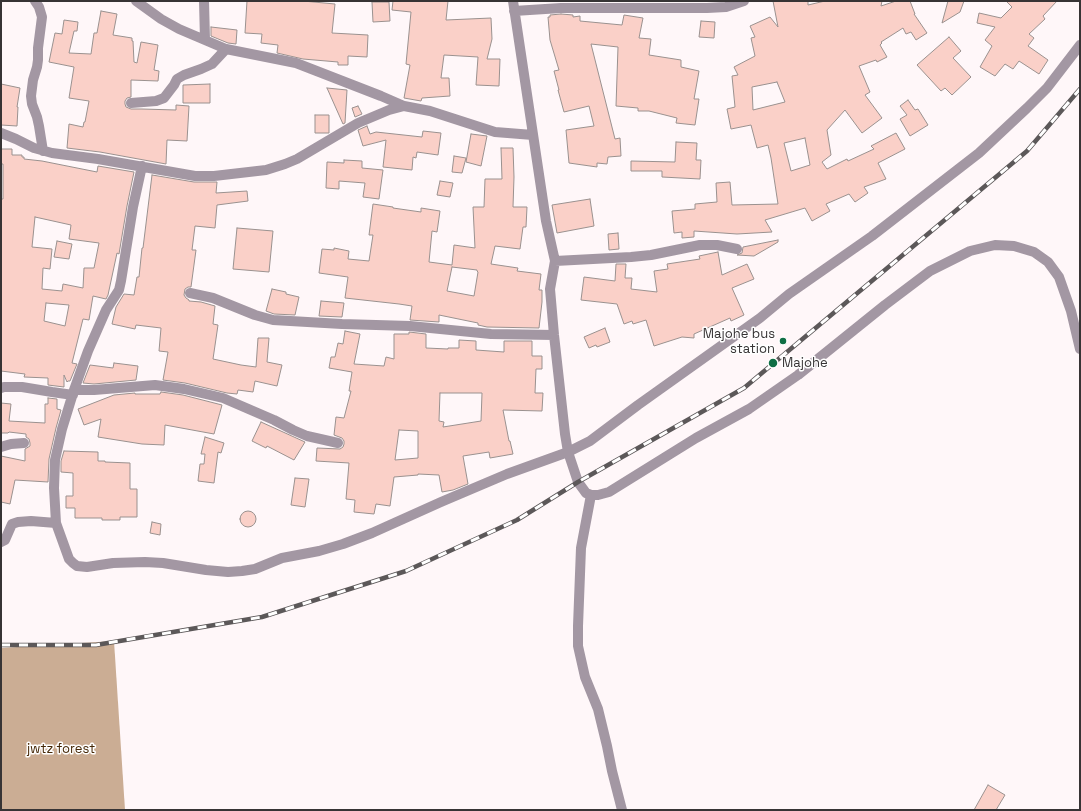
<!DOCTYPE html>
<html>
<head>
<meta charset="utf-8">
<style>
	body { margin:0 }
	#map { position:relative; width:1081px; height:811px; overflow:hidden; background:#fff7f9; font-family:"Space Grotesk",sans-serif }
	canvas { display:block }
	.frame { position:absolute; inset:0; border:2px solid #373435; pointer-events:none }
</style>
</head>
<body>
<div id="map">
<canvas width="1081" height="811"></canvas>
<div class="frame"></div>
</div>
<script>
const c = document.querySelector('canvas').getContext('2d');
c.lineJoin = 'round';
function paint(path, color) { c.fillStyle = color; c.fill(path, 'evenodd'); }
const poly = rows => new Path2D(rows.map(r => 'M' + r).join(''));
function strokePath(path, color, width, dash) { c.strokeStyle = color; c.lineWidth = width; c.lineCap = dash ? 'butt' : 'round'; c.setLineDash(dash || []); c.stroke(path); }
function write(font, color, halo, rows, align = 'center') {
  c.font = font + ' "Space Grotesk",sans-serif'; c.lineWidth = 3; c.setLineDash([]); c.textBaseline = 'middle'; c.strokeStyle = halo; c.fillStyle = color; for (const [text, x, y, turn = 0] of rows) {
    c.save(); c.translate(x, y); c.rotate((+turn || 0) * Math.PI / 180); c.textAlign = isNaN(turn) ? turn : align; if (halo) c.strokeText(text, 0, 0); c.fillText(text, 0, 0); c.restore();
  }
}
paint(poly([
	[114,641,125,810,1,810,1,648]
]), '#cbad94');
const building = poly([
	[247,1,303,1,335,4,332,33,368,35,367,57,348,56,348,65,338,65,338,62,303,59,277,53,278,45,261,43,262,34,245,33,247,1],
	[393,1,448,1,446,20,491,18,492,39,487,59,500,59,499,86,476,85,478,57,444,55,441,78,449,78,450,96,422,98,421,101,404,98,410,65,406,64,411,12,392,10,393,1],
	[773,1,808,1,808,5,825,1,882,1,881,6,896,1,910,1,915,14,914,14,927,33,916,40,911,32,906,34,903,28,881,42,882,43,880,45,887,57,877,62,876,60,859,66,870,92,865,95,882,118,862,133,845,110,827,130,831,155,822,162,827,169,847,159,848,161,874,149,871,146,896,133,905,149,878,163,886,179,864,187,868,193,855,202,849,194,826,204,830,211,812,221,805,208,765,220,772,232,737,234,694,231,694,237,682,238,682,232,674,233,672,211,695,209,695,204,717,202,716,183,730,182,732,205,778,204,771,158,768,145,757,148,751,125,731,129,727,109,735,107,732,76,738,75,734,67,755,56,751,38,755,37,750,26,770,17,778,27,773,1],
	[777,82,785,102,753,110,752,87,777,82],
	[805,138,810,165,791,171,784,143,805,138],
	[948,1,964,1,960,12,942,23,948,1],
	[1006,1,1057,1,1043,16,1045,19,1029,34,1034,38,1028,46,1048,60,1039,74,1019,61,1013,69,1005,64,995,76,980,67,992,46,985,40,995,27,977,23,979,13,1001,18,1012,7,1006,1],
	[372,2,389,2,390,21,373,22,372,2],
	[101,11,117,14,113,35,132,38,132,41,133,41,134,62,137,63,141,42,158,45,154,70,159,71,158,81,131,80,131,97,127,98,125,101,125,104,126,107,131,109,142,109,176,110,176,105,189,106,187,141,167,140,166,164,100,152,67,148,69,124,83,127,84,122,85,122,89,101,69,98,74,67,49,62,55,33,62,34,64,20,78,22,77,31,74,31,69,53,91,54,94,33,97,33,101,11],
	[561,14,573,15,573,17,580,16,580,21,622,25,624,15,643,18,639,38,651,39,649,55,681,60,681,67,699,71,694,99,699,99,695,125,676,123,677,118,649,111,638,111,638,108,616,106,618,47,591,44,615,139,620,138,621,156,608,157,607,164,597,163,597,167,569,163,566,130,594,126,589,106,564,112,558,90,559,90,554,71,559,70,550,40,548,17,550,17,550,15,561,14],
	[701,21,715,22,714,38,699,37,701,21],
	[211,27,237,30,236,44,228,43,211,36,211,27],
	[949,37,961,51,953,58,971,77,952,95,945,88,941,91,917,65,949,37],
	[1,84,20,88,17,107,18,107,17,126,1,125,1,84],
	[210,84,210,103,183,103,183,85,210,84],
	[327,88,347,90,345,123,343,124,327,88],
	[908,100,915,110,918,109,928,125,910,136,900,119,907,115,900,106,908,100],
	[358,106,362,114,355,117,352,108,358,106],
	[315,115,329,115,329,133,315,133,315,115],
	[367,126,370,134,376,132,422,137,423,131,441,133,438,155,417,152,416,158,413,157,412,170,383,167,386,140,363,146,358,130,367,126],
	[471,134,487,136,481,166,466,162,471,134],
	[676,142,697,143,696,160,701,160,700,179,662,177,662,171,631,171,631,161,675,162,676,142],
	[501,148,513,148,514,177,513,207,527,207,526,227,523,227,520,249,495,246,491,264,518,268,517,271,541,274,539,290,542,290,542,302,539,328,487,327,478,325,478,323,439,315,439,322,410,320,412,306,399,304,345,298,348,277,319,273,322,249,334,250,334,248,349,251,348,259,369,261,373,235,369,235,373,204,393,207,393,208,421,212,421,208,440,211,437,232,432,231,429,262,452,265,454,245,475,248,473,207,484,207,485,179,502,179,501,148],
	[452,267,477,270,477,271,478,272,474,296,447,291,452,267],
	[1,149,12,149,12,155,22,155,22,157,24,157,24,159,42,161,97,172,98,166,134,172,127,206,119,254,117,253,108,295,106,299,93,296,89,320,83,319,72,363,77,364,70,381,68,381,67,382,64,375,64,387,48,385,48,378,24,377,25,374,1,371,1,199,3,199,3,164,1,164,1,149],
	[35,217,71,225,69,239,99,243,94,268,84,268,83,288,63,284,62,291,42,289,43,268,50,269,52,249,32,247,35,217],
	[46,303,69,305,65,326,44,321,46,303],
	[454,156,466,158,462,173,452,172,454,156],
	[344,160,362,161,362,168,383,170,379,199,363,197,365,183,339,181,339,189,326,188,327,162,344,163,344,160],
	[152,175,194,182,217,182,216,193,247,191,248,201,217,205,215,228,195,226,192,250,196,250,191,287,188,287,185,289,184,295,186,298,189,300,189,301,201,302,215,306,213,324,218,325,213,359,241,365,256,367,258,338,269,338,267,362,282,365,277,386,255,381,253,392,238,390,237,394,227,393,185,383,163,380,168,352,159,351,161,328,136,325,135,329,112,324,116,307,124,294,134,295,137,277,139,277,142,248,143,248,152,175],
	[440,181,453,183,450,197,437,195,440,181],
	[590,199,594,226,557,233,552,205,590,199],
	[237,228,273,231,269,272,233,269,237,228],
	[618,233,619,249,609,250,608,234,618,233],
	[778,240,778,242,754,256,737,255,742,253,743,247,778,240],
	[57,241,72,244,69,259,54,257,57,241],
	[718,252,722,275,747,264,754,279,732,288,744,315,731,321,730,318,694,334,694,338,682,337,654,346,646,320,633,324,632,321,624,324,617,304,581,300,584,277,615,281,616,264,626,264,625,278,632,278,631,289,657,292,654,271,668,269,667,264,700,259,699,256,718,252],
	[272,289,286,292,286,294,299,297,295,315,274,314,266,311,272,289],
	[321,301,344,303,342,317,319,316,321,301],
	[605,328,610,342,597,347,596,345,589,348,584,337,605,328],
	[345,331,360,334,354,364,384,366,386,357,394,359,394,334,409,334,409,332,426,334,426,348,448,349,448,348,459,348,459,340,476,341,476,350,504,352,504,341,532,341,532,356,542,356,542,369,536,369,535,393,543,393,542,411,503,410,509,441,510,441,513,454,490,458,489,452,463,456,468,484,453,490,442,492,439,475,418,474,418,475,394,477,390,506,376,504,374,514,354,512,355,500,346,499,349,463,316,461,317,448,340,449,343,447,344,444,344,441,342,438,334,435,336,417,344,418,351,391,349,391,352,372,329,368,331,357,335,357,338,343,343,344,345,331],
	[440,393,482,393,481,421,443,427,444,422,439,421,440,393],
	[399,430,418,431,418,458,395,460,399,430],
	[114,363,138,366,136,380,94,384,83,383,90,365,113,368,114,363],
	[161,392,183,395,222,405,214,434,165,425,164,445,142,444,98,437,101,419,84,425,78,409,114,395,135,393,135,394,160,394,161,392],
	[48,398,57,399,57,409,61,410,56,428,49,459,48,482,15,480,10,504,1,502,1,456,25,461,25,449,30,446,30,443,29,439,26,437,26,434,9,432,8,433,1,433,1,403,11,404,9,421,45,423,45,404,48,404,48,398],
	[261,422,305,442,294,460,267,446,266,448,252,441,261,422],
	[205,437,224,443,221,453,218,452,214,483,198,481,200,464,204,464,205,454,201,454,205,437],
	[64,451,98,452,98,461,105,461,105,462,130,463,130,489,137,489,137,517,120,517,120,520,102,520,102,518,75,518,75,508,66,508,66,496,73,496,73,473,61,472,61,461,64,451],
	[295,478,309,479,305,507,291,505,295,478],
	'240 519a8 8 0 1 1 16 0a8 8 0 1 1-16 0Z',
	[152,522,161,524,160,535,150,533,152,522],
	[988,785,1005,795,996,810,974,810,988,785]
]);
paint(building, '#fad0c8');
strokePath(building, '#9a918f', 1);
strokePath(poly([
	[35,1,39,7,42,17,38,48,38,60,37,67,33,80,31,96,32,104,37,117,39,126,43,151],
	[136,1,161,19,179,29,226,49,296,63,381,96,404,106],
	[204,1,205,40],
	[513,1,546,221,555,261,550,289,554,335,565,434,568,452,578,482,586,493,591,495,598,495,609,492,696,438,749,409,798,375,885,305,930,271,970,251,995,245,1014,246,1034,252,1048,262,1059,277,1071,311,1080,349],
	[514,11,561,8,707,8,726,7,744,1],
	[131,103,156,101,164,98,174,85,177,79,184,75,201,69,212,64,226,49],
	[1,133,16,139,34,148,52,153,98,159,195,176,214,176,266,170,285,164,297,159,358,123,389,110,404,106,430,111,495,132,533,135],
	[142,166,133,207,121,281,119,290,106,310,88,351,74,390,62,429,55,460,54,488,56,523,69,559,73,563,77,566,87,567,113,563,145,562,163,563,206,570,228,572,242,571,255,569,282,558,319,551,343,544,372,533,441,502,507,474,568,452,590,441,638,405,760,318,789,294,872,236,979,153,1027,108,1047,88,1080,45],
	[555,261,631,257,651,255,700,245,717,245,737,249],
	[190,293,213,298,255,315,273,320,342,324,410,326,491,334,554,335],
	[1,388,4,387,22,387,52,392,73,395],
	[74,390,94,390,155,385,184,389,223,398,274,420,293,430,307,436,338,443],
	[1,447,11,444,24,443],
	[591,495,581,548,578,626,578,646,585,677,598,709,607,746,612,771,622,810],
	[1,542,5,540,12,524,18,522,31,521,56,523]
]), '#a397a3', 10);
const rail = poly([
	[1,645,96,645,262,617,406,571,517,520,578,482,744,388,1027,151,1080,89]
]);
strokePath(rail, '#5c5859', 4.5);
strokePath(rail, '#fff', 3, [9]);
for (const [x, y, r, color] of [
	[783,341,4,"#0f6f45"],
	[773,363,5,"#0f6f45"]
]) { const dot = new Path2D(); dot.arc(x, y, r, 0, 2 * Math.PI); c.fillStyle = color; c.fill(dot); strokePath(dot, '#fff', 1.5); }
write('13px', '#373435', '#fff', [
	["Majohe bus",775,334],
	["station",775,349],
	["Majohe",782,363,"left"]
], 'right');
write('13px', '#452706', '#fff', [
	["jwtz forest",61,749]
]);
</script>
</body>
</html>
